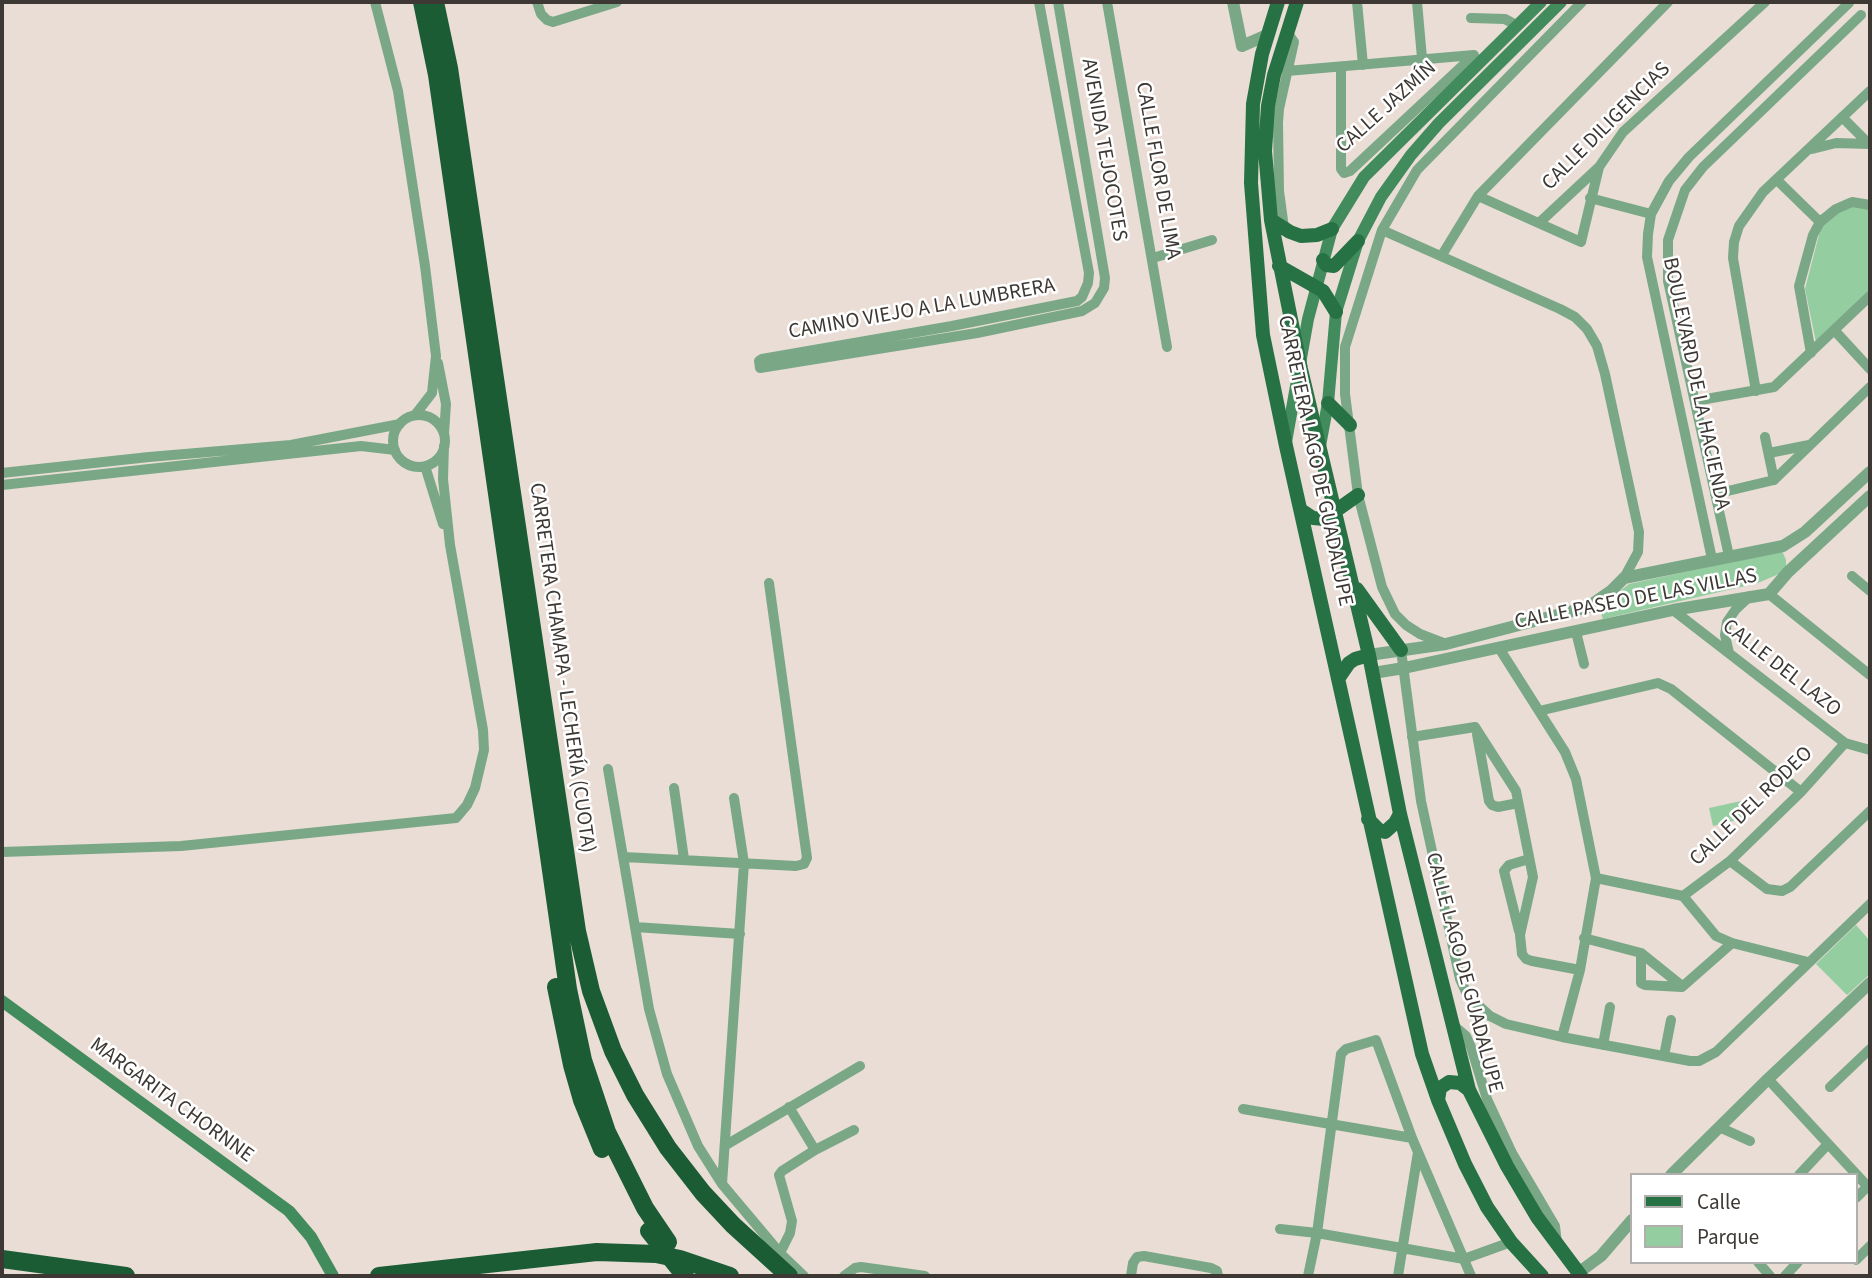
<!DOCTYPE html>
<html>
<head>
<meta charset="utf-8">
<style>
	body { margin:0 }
	#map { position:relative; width:1872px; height:1278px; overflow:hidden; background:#eaddd5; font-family:"Source Sans 3",sans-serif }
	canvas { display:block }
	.frame { position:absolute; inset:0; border:4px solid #3d3834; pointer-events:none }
	.legend { position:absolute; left:1630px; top:1173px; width:228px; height:91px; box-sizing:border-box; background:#fff; border:2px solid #b1afae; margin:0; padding:9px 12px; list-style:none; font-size:21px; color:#3d3834 }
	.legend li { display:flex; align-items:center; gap:14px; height:35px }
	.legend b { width:35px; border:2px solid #b1afae }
</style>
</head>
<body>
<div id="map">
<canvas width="1872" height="1278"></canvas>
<div class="frame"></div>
<ul class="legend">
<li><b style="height:9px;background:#277244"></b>Calle</li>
<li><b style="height:19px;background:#93cda0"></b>Parque</li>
</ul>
</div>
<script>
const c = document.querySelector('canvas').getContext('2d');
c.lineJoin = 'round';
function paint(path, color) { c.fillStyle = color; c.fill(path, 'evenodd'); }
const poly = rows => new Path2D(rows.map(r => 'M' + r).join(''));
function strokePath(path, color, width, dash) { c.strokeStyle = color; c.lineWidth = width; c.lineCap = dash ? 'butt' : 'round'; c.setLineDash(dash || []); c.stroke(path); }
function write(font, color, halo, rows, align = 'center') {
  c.font = font + ' "Source Sans 3",sans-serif'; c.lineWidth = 5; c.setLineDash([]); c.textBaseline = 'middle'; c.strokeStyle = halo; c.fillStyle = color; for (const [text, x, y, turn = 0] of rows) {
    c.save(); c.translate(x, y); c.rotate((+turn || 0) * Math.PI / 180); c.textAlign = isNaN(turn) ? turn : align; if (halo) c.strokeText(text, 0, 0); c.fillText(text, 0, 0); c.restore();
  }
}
paint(poly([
	[1853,205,1870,208,1870,290,1816,342,1805,289,1821,227,1837,211],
	[1782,551,1786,560,1786,566,1781,573,1758,583,1603,619,1599,607,1629,584],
	[1741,801,1745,818,1713,826,1709,808],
	[1856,925,1870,941,1870,974,1847,995,1816,964]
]), '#93cda0');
strokePath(poly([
	[375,2,398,91,425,266,436,356,432,393,415,415],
	[537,2,541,14,547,20,553,22,617,2],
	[1039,2,1089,273,1088,283,1082,297,1077,301,952,326,762,359,759,361,760,368,977,333,1082,311,1095,303,1104,288,1105,278,1058,2],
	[1107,2,1167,347],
	[1357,2,1363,65],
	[1417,2,1422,58],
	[1471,18,1505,19,1516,25],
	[1341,67,1341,169,1344,173,1350,171,1473,56,1479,62],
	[1287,71,1474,55],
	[1842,117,1869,144],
	[1812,149,1836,143,1870,144],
	[1777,180,1820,222],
	[1478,196,1581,242,1599,167],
	[1590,198,1651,214],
	[1539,223,1599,167,1623,132,1765,2],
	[1284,228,1279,191,1278,123,1279,109,1294,42,1289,35,1286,35],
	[1382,230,1560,309,1575,317,1587,329,1597,346,1605,374,1639,532,1638,552,1624,578],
	[1442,255,1478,196,1668,2],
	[1153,258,1212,240],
	[1835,331,1870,369],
	[1811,353,1799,286,1813,235,1820,222,1836,209,1852,202,1870,205],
	[438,363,446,404,444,434],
	[1756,391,1733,258,1734,242,1739,226,1763,192,1870,91],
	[1695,401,1774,387,1870,296],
	'393 441a26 26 0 1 1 52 0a26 26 0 1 1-52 0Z',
	[1765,437,1774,480],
	[1769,453,1809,445],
	[425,466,443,524],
	[2,473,149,457,291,445,400,424],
	[2,485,361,446,395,450],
	[1715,494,1774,480,1870,387],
	[1729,556,1668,281,1668,240,1685,190,1703,167,1861,15],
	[1712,559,1647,257,1648,234,1651,214,1669,181,1689,157,1849,3],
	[1852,576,1870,591],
	[1769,594,1870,675],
	[1673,610,1845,743,1870,750],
	[1576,632,1584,664],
	[1446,644,1420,634,1406,625,1395,614,1382,587,1358,495,1345,394,1345,347,1382,230,1417,170,1582,2],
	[1499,648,1565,752,1576,779,1596,878,1580,970,1562,1037],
	[1401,650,1421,801,1460,979,1468,996,1490,1016,1506,1024,1562,1037,1690,1061,1699,1061,1716,1052,1870,904],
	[1729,653,1725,635,1727,622,1736,609,1750,596],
	[1539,711,1658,683,1671,689,1801,792],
	[1475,727,1516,791,1533,877,1520,935,1522,954,1526,959,1532,961,1580,970],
	[1477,734,1489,801,1492,805,1498,807,1518,803],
	[1412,737,1475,727],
	[608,769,649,1009,667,1074,698,1146,722,1184,780,1253,804,1276],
	[674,788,684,859],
	[2,852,181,846,456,818,467,805,475,788,484,750,483,730,450,545,443,479,444,446],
	[624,857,796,866,804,864,807,858,769,583],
	[1730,861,1767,889,1782,891,1790,887,1870,811],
	[1596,878,1683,896,1716,936,1732,943,1808,962],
	[1683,896,1730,861,1801,792,1845,743],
	[635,927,740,934],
	[1519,931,1504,871,1509,865,1529,859],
	[1584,938,1641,953,1682,986],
	[1641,953,1641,983,1645,985,1682,987,1732,943],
	[1452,1024,1466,1036,1471,1047,1487,1099,1512,1153,1555,1226,1557,1243],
	[1603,1045,1610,1007],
	[1664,1056,1671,1020],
	[1768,1079,1870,1189],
	[1830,1087,1870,1049],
	[789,1107,815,1150],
	[1243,1109,1412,1138],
	[1719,1127,1750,1141],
	[726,1145,860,1066],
	[1799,1175,1828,1144],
	[722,1184,744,863,734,798],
	[1856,1198,1868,1186],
	[1280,1229,1317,1233,1464,1259,1511,1242],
	[780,1253,790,1233,792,1221,779,1175,782,1171,815,1150,854,1130],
	[1856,1260,1870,1246],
	[1758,1262,1770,1276],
	[844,1276,855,1268,861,1267,925,1276],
	[1131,1276,1133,1263,1137,1257,1144,1256,1211,1268,1217,1271,1218,1276],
	[1308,1276,1317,1233,1341,1054,1346,1049,1376,1040,1412,1138,1471,1276],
	[1398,1276,1418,1152],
	[1785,1276,1798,1262]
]), '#7aa887', 10);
strokePath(poly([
	[1233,2,1242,46],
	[1242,46,1267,35],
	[1369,655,1446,644,1588,607,1611,591,1624,578,1783,546,1805,532,1870,472],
	[1373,673,1404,668,1673,610,1769,594,1788,572,1870,496],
	[1671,1175,1768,1079,1870,983],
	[1578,1273,1601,1256,1632,1220]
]), '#7aa887', 12);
strokePath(poly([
	[1286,442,1308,319,1332,229,1364,177,1541,2],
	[1320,446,1328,403,1336,312,1358,241,1381,197,1411,155,1439,123,1561,2],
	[2,1001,289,1211,311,1237,333,1276]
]), '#428b5c', 12);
strokePath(poly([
	[1278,2,1262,54,1253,104,1251,183,1263,335,1286,446,1422,1054,1438,1100,1465,1164,1487,1207,1511,1242,1542,1276],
	[1297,2,1274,75,1268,106,1265,151,1271,220,1301,369,1369,655,1400,814,1469,1090,1507,1166,1537,1217,1581,1276],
	[1271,220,1290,232,1301,236,1317,235,1332,229],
	[1323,260,1326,265,1334,266,1358,241],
	[1279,266,1323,291,1336,312],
	[1328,403,1350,425],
	[1301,510,1313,518,1324,519,1358,495],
	[1357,589,1401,650],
	[1338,679,1349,663,1355,659,1369,655],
	[1368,819,1380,831,1385,832,1395,823,1400,814],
	[1438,1100,1440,1088,1449,1082,1460,1083,1469,1090]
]), '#277244', 14);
strokePath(poly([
	[422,2,437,75,568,989,583,1060,607,1132,645,1208,668,1242],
	[435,2,449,68,577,931,591,991,613,1051,635,1095,668,1148,703,1193,733,1225,789,1276],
	[556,987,572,1065,582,1100,602,1149],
	[2,1259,126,1276],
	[379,1276,597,1252,656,1254,680,1259,730,1276]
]), '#1b5c35', 18);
strokePath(poly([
	[649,1231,685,1276]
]), '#1b5c35', 18);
write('21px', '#3d3834', '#fff', [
	["CALLE JAZMÍN",1387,108,-42],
	["CALLE DILIGENCIAS",1607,127,-45],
	["AVENIDA TEJOCOTES",1103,150,80],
	["CALLE FLOR DE LIMA",1157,171,80],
	["CAMINO VIEJO A LA LUMBRERA",922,310,-10],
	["BOULEVARD DE LA HACIENDA",1695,384,78],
	["CARRETERA LAGO DE GUADALUPE",1314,461,78],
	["CALLE PASEO DE LAS VILLAS",1636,600,-11],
	["CARRETERA CHAMAPA - LECHERÍA (CUOTA)",561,668,82],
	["CALLE DEL LAZO",1781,669,38],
	["CALLE DEL RODEO",1752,807,-44],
	["CALLE LAGO DE GUADALUPE",1463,973,75],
	["MARGARITA CHORNNE",171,1101,36]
]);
</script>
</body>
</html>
